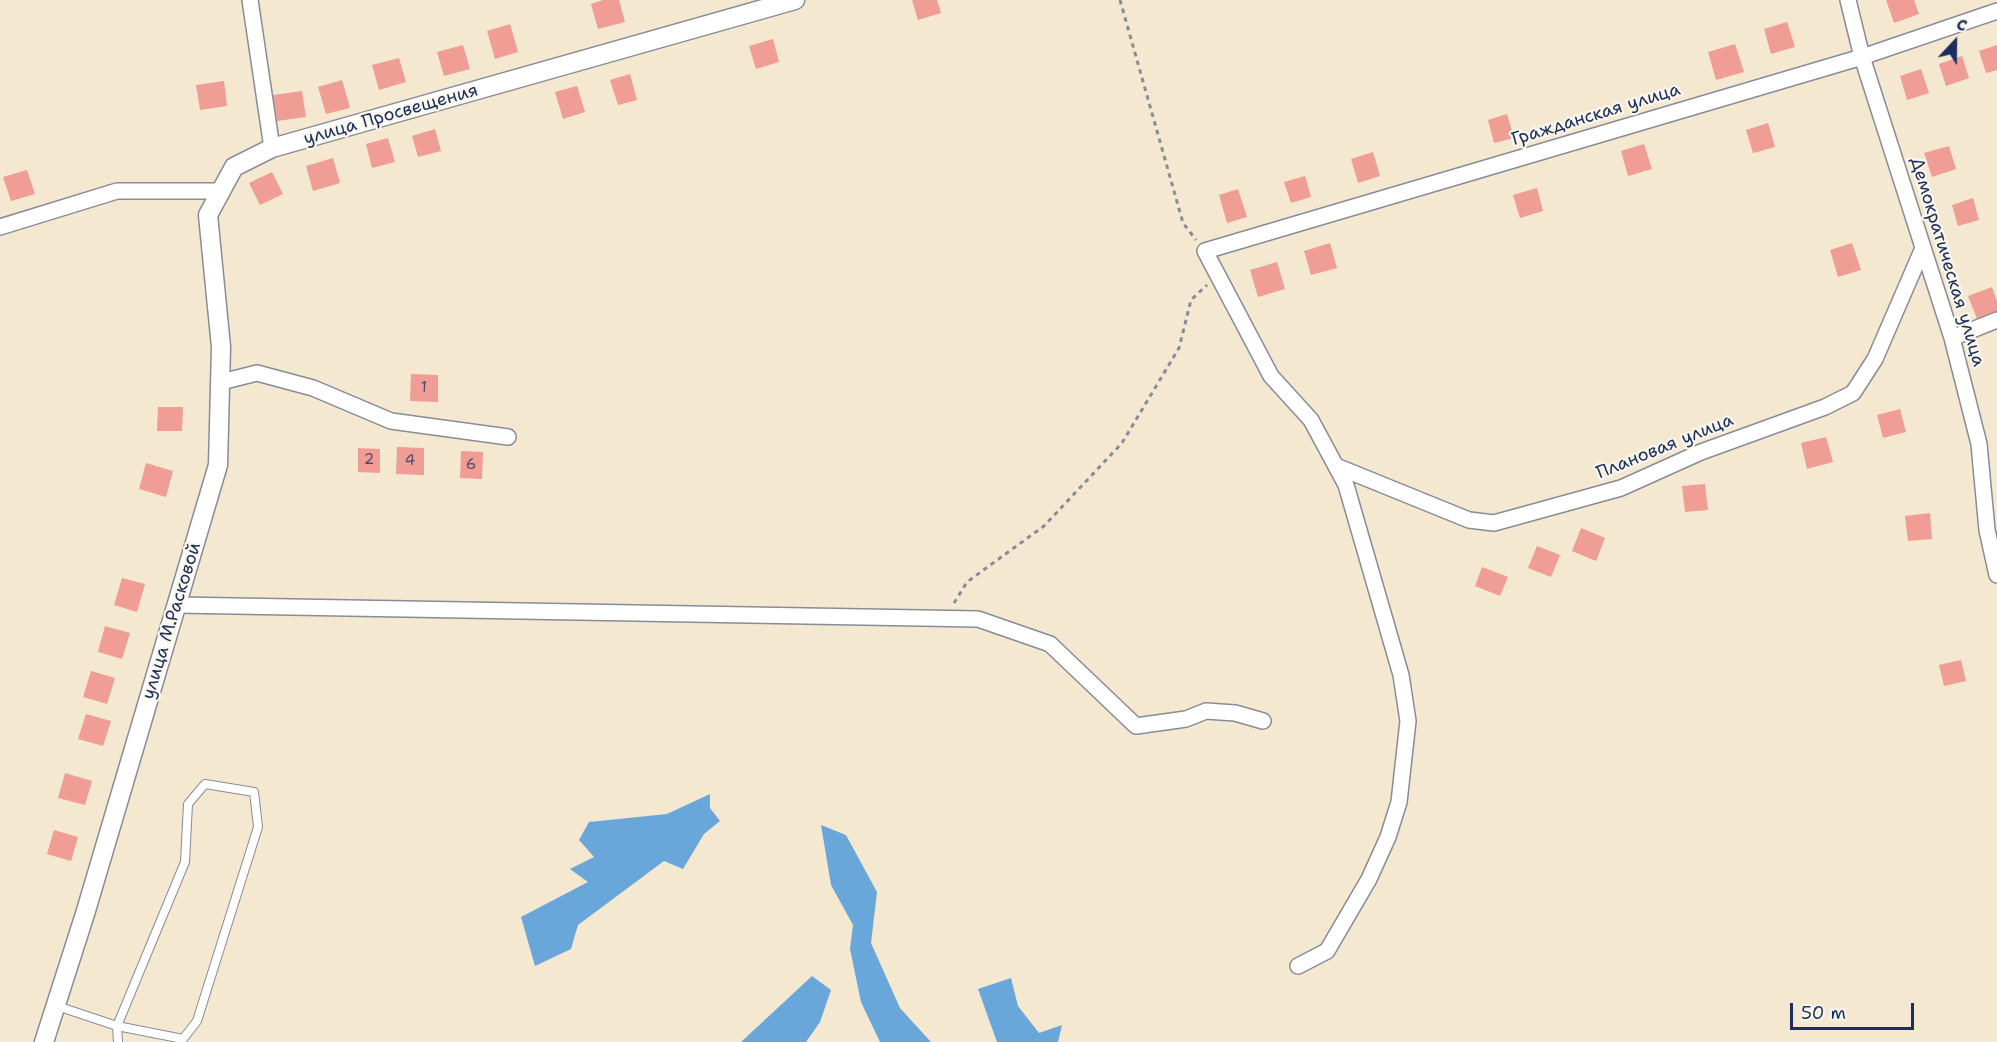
<!DOCTYPE html>
<html>
<head>
<meta charset="utf-8">
<style>
	body { margin:0 }
	#map { position:relative; width:1997px; height:1042px; overflow:hidden; background:#f4e8d0; font-family:"Shantell Sans",sans-serif }
	canvas { display:block }
	.north { position:absolute; left:1925px; top:12px; width:60px; height:60px; -webkit-text-stroke:4px #fbf7ec; paint-order:stroke; rotate:22deg; font-size:16px; font-weight:700; line-height:24px; text-align:center; color:#1b2f5e }
	.north::after { content:''; display:block; margin:auto; width:21px; height:27px; background:#1b2f5e; clip-path:polygon(50% 0,100% 100%,50% 72%,0 100%) }
	.scale { position:absolute; left:1790px; top:1003px; width:124px; height:27px; box-sizing:border-box; border:3px solid #1b2f5e; border-top:0; padding-left:8px; font-size:18px; line-height:21px; white-space:nowrap; color:#1b2f5e; -webkit-text-stroke:4px #fbf7ec; paint-order:stroke }
</style>
</head>
<body>
<div id="map">
<canvas width="1997" height="1042"></canvas>
<div class="north">С</div>
<div class="scale">50 m</div>
</div>
<script>
const c = document.querySelector('canvas').getContext('2d');
c.lineJoin = 'round';
function paint(path, color) { c.fillStyle = color; c.fill(path, 'evenodd'); }
const poly = rows => new Path2D(rows.map(r => 'M' + r).join(''));
function strokePath(path, color, width, dash) { c.strokeStyle = color; c.lineWidth = width; c.lineCap = dash ? 'butt' : 'round'; c.setLineDash(dash || []); c.stroke(path); }
function write(font, color, halo, rows, align = 'center') {
  c.font = font + ' "Shantell Sans",sans-serif'; c.lineWidth = 4.5; c.setLineDash([]); c.textBaseline = 'middle'; c.strokeStyle = halo; c.fillStyle = color; for (const [text, x, y, turn = 0] of rows) {
    c.save(); c.translate(x, y); c.rotate((+turn || 0) * Math.PI / 180); c.textAlign = isNaN(turn) ? turn : align; if (halo) c.strokeText(text, 0, 0); c.fillText(text, 0, 0); c.restore();
  }
}
paint(poly([
	[710,794,710,808,720,821,704,834,683,869,664,861,578,925,571,949,535,966,521,917,588,882,570,869,594,857,579,840,589,822,667,814],
	[821,825,846,835,877,892,871,943,900,1008,931,1042,880,1042,861,1002,850,949,853,925,831,885],
	[812,976,831,990,820,1022,806,1042,741,1042],
	[1011,978,1018,1006,1039,1033,1062,1025,1058,1042,997,1042,978,989]
]), '#69a7db');
paint(poly([
	[603,0,619,0,625,22,598,29,591,4],
	[912,0,937,0,941,13,918,20],
	[1886,0,1914,0,1919,14,1894,23],
	[1787,22,1795,47,1771,54,1764,29],
	[510,24,518,52,495,59,487,31],
	[773,39,779,62,756,69,749,46],
	[1735,44,1744,72,1716,80,1708,52],
	[463,45,470,69,444,76,437,52],
	[1997,45,1997,70,1986,73,1979,51],
	[1962,56,1969,78,1946,86,1939,64],
	[399,58,406,82,379,90,372,65],
	[1921,69,1929,93,1907,100,1900,76],
	[630,74,637,100,618,105,610,80],
	[342,80,350,108,326,114,318,87],
	[224,81,227,106,200,110,196,85],
	[577,86,585,112,563,119,555,92],
	[302,91,306,117,277,121,273,95],
	[1507,114,1514,138,1494,143,1488,120],
	[1768,123,1775,147,1753,153,1746,130],
	[435,129,441,151,418,157,412,136],
	[388,138,395,162,372,168,366,144],
	[1644,144,1652,169,1628,176,1621,151],
	[1949,146,1956,169,1932,177,1924,153],
	[1373,152,1380,176,1358,183,1351,159],
	[333,158,340,183,313,191,306,166],
	[27,170,35,194,11,201,3,177],
	[272,172,283,194,260,205,249,183],
	[1305,176,1311,197,1291,203,1284,182],
	[1537,188,1543,211,1520,218,1513,195],
	[1238,189,1247,217,1227,223,1219,195],
	[1973,198,1979,220,1958,226,1952,205],
	[1330,243,1337,268,1311,275,1304,251],
	[1852,243,1861,270,1838,277,1830,250],
	[1277,262,1285,289,1258,297,1250,270],
	[1992,287,1997,301,1997,313,1978,321,1968,296],
	[411,374,438,375,438,402,410,401],
	[158,407,183,407,182,431,157,431],
	[1900,409,1906,432,1883,438,1877,415],
	[1826,437,1833,462,1807,469,1801,443],
	[397,447,424,448,424,475,396,474],
	[358,448,380,449,380,473,358,472],
	[461,451,483,452,482,479,460,478],
	[146,463,173,471,166,497,139,489],
	[1705,484,1708,510,1685,512,1682,486],
	[1930,513,1932,539,1908,541,1905,516],
	[1581,528,1605,538,1596,561,1572,551],
	[1537,546,1560,555,1551,577,1528,568],
	[1482,567,1508,577,1500,596,1475,586],
	[122,578,145,584,137,612,114,605],
	[105,626,130,633,122,659,98,652],
	[1961,660,1966,681,1944,686,1939,665],
	[91,671,115,678,107,704,83,697],
	[86,714,111,721,103,746,78,739],
	[65,773,92,781,85,805,58,798],
	[54,830,78,837,71,861,47,854]
]), '#ef9d95');
const service = poly([
	[57,1006,117,1026,183,1039,197,1021,258,827,254,792,205,784,188,804,185,862,117,1026,118,1042]
]);
const minor = poly([
	[250,0,272,148],
	[1848,0,1862,57,1952,338,1979,444,1987,530,1997,575],
	[0,227,117,191,221,191],
	[1952,338,1997,320],
	[221,382,257,373,313,388,391,421,508,437],
	[1336,466,1469,520,1494,523,1621,488,1701,452,1825,407,1853,393,1875,359,1923,248],
	[177,605,978,619,1050,644,1136,726,1186,719,1206,711,1235,713,1263,721],
	[1298,966,1327,951,1369,879,1388,837,1399,802,1408,721,1401,675,1346,485,1311,420,1271,376,1205,251,1862,57,1997,11]
]);
const tertiary = poly([
	[44,1042,85,914,218,465,221,347,208,215,234,167,272,148,795,0]
]);
strokePath(service, '#888c97', 10);
strokePath(minor, '#888c97', 18);
strokePath(tertiary, '#888c97', 21);
strokePath(poly([
	[1120,0,1183,223,1196,240],
	[954,603,967,582,1044,526,1122,443,1179,348,1191,300,1207,285]
]), '#888c97', 3, [4.5, 4.5]);
strokePath(service, '#fff', 8);
strokePath(minor, '#fff', 15);
strokePath(tertiary, '#fff', 18);
write('15px', '#504a6c', null, [
	["1",424,388],
	["2",369,460],
	["4",410,461],
	["6",471,465]
]);
write('18px', '#1b2f5e', '#fbf7ec', [
	["улица Просвещения",391,115,-16],
	["Гражданская улица",1596,115,-17],
	["Демократическая улица",1947,262,73],
	["Плановая улица",1665,447,-22],
	["улица М.Расковой",172,621,-73]
]);
</script>
</body>
</html>
